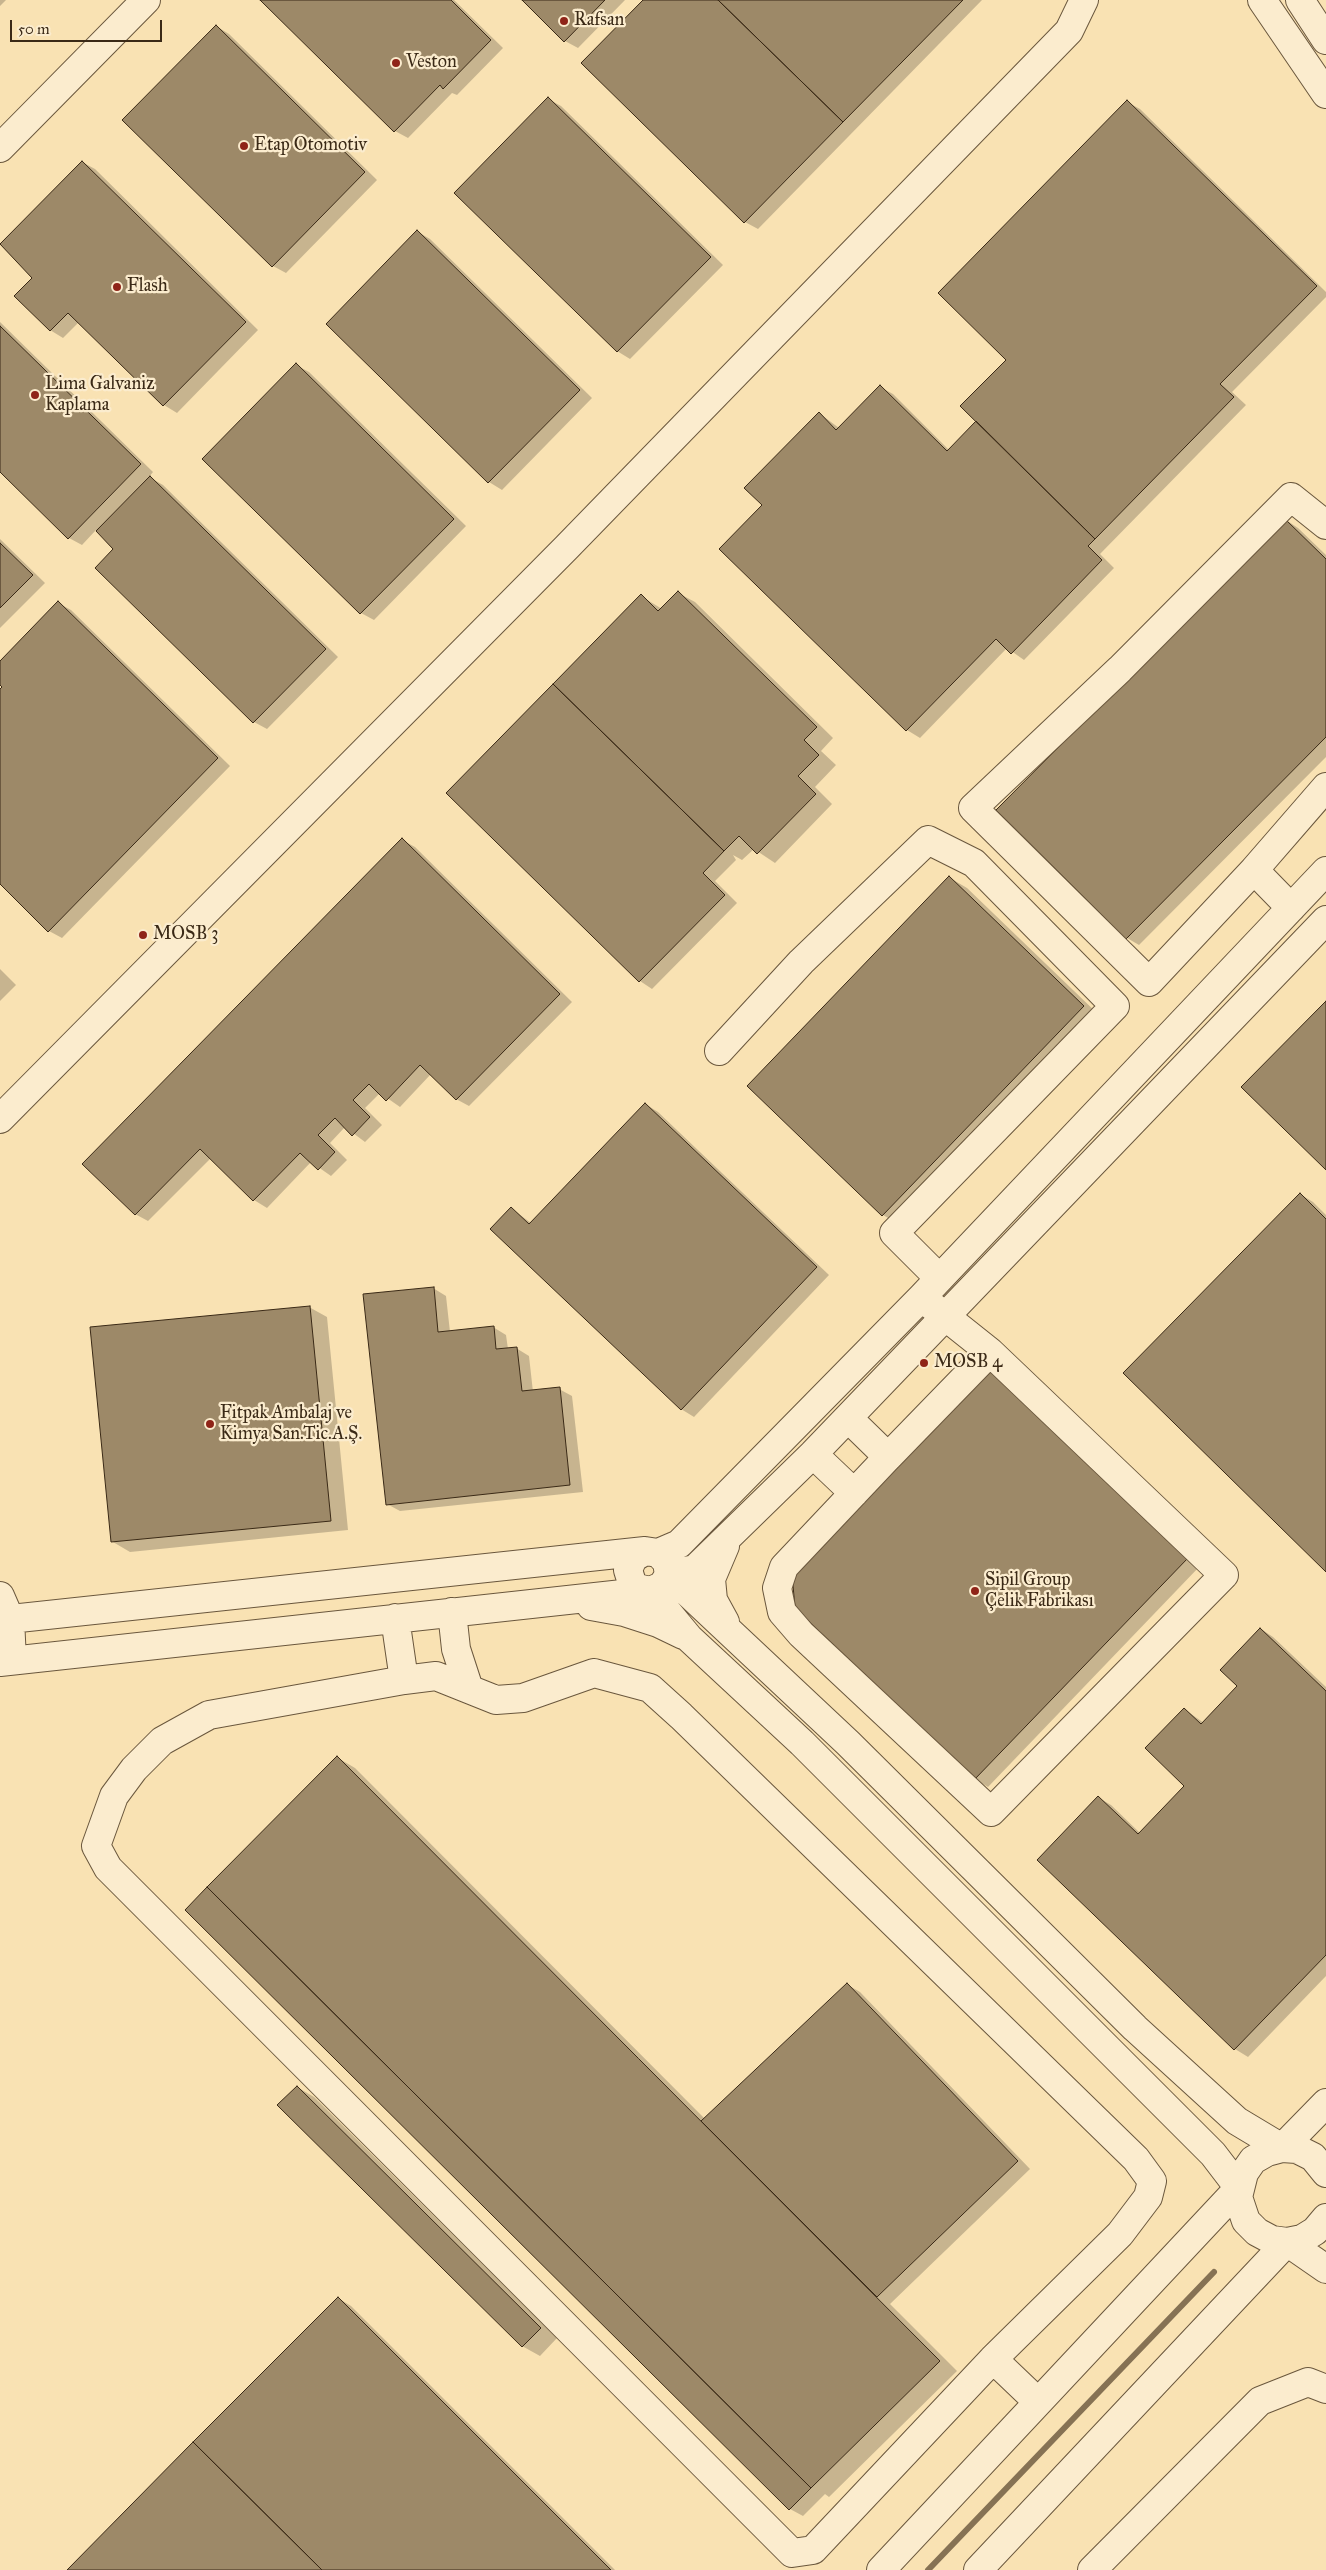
<!DOCTYPE html>
<html>
<head>
<meta charset="utf-8">
<style>
	body { margin:0 }
	#map { position:relative; width:1326px; height:2570px; overflow:hidden; background:#f9e2b3; font-family:"IM FELL Great Primer",serif }
	canvas { display:block }
	.scale { position:absolute; left:10px; top:20px; width:152px; height:22px; box-sizing:border-box; border:2px solid #3a2916; border-top:0; padding-left:6px; font-size:15px; line-height:18px; white-space:nowrap; color:#3a2916; -webkit-text-stroke:4px #fbecce; paint-order:stroke }
</style>
</head>
<body>
<div id="map">
<canvas width="1326" height="2570"></canvas>
<div class="scale">50 m</div>
</div>
<script>
const c = document.querySelector('canvas').getContext('2d');
c.lineJoin = 'round';
function paint(path, color) { c.fillStyle = color; c.fill(path, 'evenodd'); }
const poly = rows => new Path2D(rows.map(r => 'M' + r).join(''));
function strokePath(path, color, width, dash) { c.strokeStyle = color; c.lineWidth = width; c.lineCap = dash ? 'butt' : 'round'; c.setLineDash(dash || []); c.stroke(path); }
function write(font, color, halo, rows, align = 'center') {
  c.font = font + ' "IM FELL Great Primer",serif'; c.lineWidth = 4.5; c.setLineDash([]); c.textBaseline = 'middle'; c.strokeStyle = halo; c.fillStyle = color; for (const [text, x, y, turn = 0] of rows) {
    c.save(); c.translate(x, y); c.rotate((+turn || 0) * Math.PI / 180); c.textAlign = isNaN(turn) ? turn : align; if (halo) c.strokeText(text, 0, 0); c.fillText(text, 0, 0); c.restore();
  }
}
paint(poly([
	[0,0,6,0,0,6],
	[262,0,454,0,503,48,457,95,452,93,408,138,395,131],
	[524,0,625,0,578,48,565,41],
	[645,0,982,0,758,229,745,222],
	[216,26,229,34,377,180,286,273,273,266,124,120],
	[548,99,561,106,723,265,630,359,617,351],
	[1127,102,1140,109,1326,292,1326,297,1232,392,1246,405,1100,554,1114,568,1024,660,1007,648,920,738,907,730,721,549,764,505,819,413,839,428,880,387,893,394,949,450,978,421],
	[82,162,95,169,258,330,177,413,164,405,79,322,63,338,50,330,34,278,1,245],
	[418,232,430,239,592,398,502,490,489,482,327,324],
	[0,322,153,472,149,477,163,485,338,657,267,729,254,722,115,549,96,530,82,545,69,538,0,470],
	[296,365,309,372,466,526,374,620,361,613],
	[1286,520,1298,528,1326,555,1326,757,1139,945,1127,938],
	[0,539,45,583,0,628],
	[678,593,695,602,833,738,821,751,836,765,815,787,832,804,775,863,754,849,742,860,733,855,736,860,715,881,737,903,652,989,640,981,641,596,662,609],
	[58,603,71,610,230,766,62,938,49,931,0,882,0,691,4,687,0,683,0,662],
	[402,840,415,847,572,1002,469,1106,456,1099,431,1074,400,1107,380,1093,365,1108,382,1125,365,1142,345,1127,330,1143,347,1160,331,1176,311,1162,267,1208,254,1200,211,1158,148,1221,135,1214],
	[950,878,967,888,1100,1016,900,1225,883,1215],
	[0,969,16,985,0,1001],
	[645,1104,658,1112,829,1275,694,1417,681,1409,511,1208,531,1223],
	[1300,1194,1313,1202,1326,1215,1326,1570],
	[433,1288,446,1296,450,1332,493,1327,506,1335,508,1349,516,1348,529,1356,533,1392,559,1389,572,1396,583,1492,400,1511,387,1504],
	[309,1307,327,1317,348,1530,130,1552,113,1542],
	[991,1370,1200,1566,988,1787,975,1779],
	[1261,1629,1273,1637,1326,1687,1326,1976,1248,2057,1235,2049,1039,1860,1099,1798,1111,1805,1140,1833,1186,1786,1184,1709,1204,1723,1239,1686],
	[338,1758,355,1768,705,2119,848,1985,860,1992,1030,2169,890,2304,957,2371,829,2497,825,2494,803,2516,790,2509],
	[297,2087,314,2097,557,2338,540,2356,522,2346],
	[338,2298,351,2306,615,2570,68,2570]
]), '#0003');
strokePath(poly([
	[928,2570,1214,2272]
]), '#867254', 6);
const building = poly([
	[260,0,451,0,491,40,443,89,440,85,394,132,260,0],
	[522,0,605,0,564,42,522,0],
	[643,0,718,0,843,122,744,223,581,63,643,0],
	[718,0,963,0,843,122,718,0],
	[216,25,365,172,272,267,122,120,216,25],
	[548,97,711,257,617,352,454,193,548,97],
	[1127,100,1317,286,1220,384,1234,397,1095,539,960,406,1006,360,938,293,1127,100],
	[82,161,246,322,163,406,68,313,50,331,14,296,32,278,0,244,82,161],
	[417,230,580,390,488,483,326,324,417,230],
	[0,326,141,464,68,539,0,472,0,326],
	[296,363,454,519,360,614,202,459,296,363],
	[880,385,947,451,976,421,1095,539,1088,546,1102,560,1011,654,996,639,906,731,719,549,762,505,744,488,819,412,836,430,880,385],
	[150,476,326,649,253,723,95,568,113,549,96,531,150,476],
	[1285,519,1326,559,1326,737,1126,939,996,810,1285,519],
	[0,543,33,575,0,608,0,543],
	[678,591,817,727,804,740,819,755,798,776,816,794,757,854,739,836,724,851,553,684,641,594,658,611,678,591],
	[58,601,218,758,48,932,0,884,0,689,2,687,0,685,0,661,58,601],
	[553,684,724,851,703,873,725,895,639,982,446,793,553,684],
	[402,838,560,994,456,1100,420,1065,386,1101,369,1084,353,1100,370,1117,352,1136,335,1118,318,1135,335,1152,318,1170,300,1153,253,1201,200,1149,135,1215,82,1164,402,838],
	[949,876,1084,1006,882,1216,747,1086,949,876],
	[1326,1001,1326,1170,1241,1087,1326,1001],
	[645,1103,817,1267,681,1410,490,1229,511,1207,529,1224,645,1103],
	[1300,1193,1326,1219,1326,1572,1123,1373,1300,1193],
	[434,1287,438,1332,494,1326,496,1349,517,1347,522,1391,560,1387,570,1485,386,1505,363,1294,434,1287],
	[310,1306,331,1521,111,1542,90,1327,310,1306],
	[991,1368,1188,1558,974,1780,795,1608,792,1574,991,1368],
	[1260,1628,1326,1691,1326,1955,1234,2050,1037,1860,1098,1796,1138,1834,1184,1786,1145,1748,1184,1708,1201,1724,1237,1686,1220,1670,1260,1628],
	[337,1756,940,2361,811,2488,207,1887,337,1756],
	[207,1887,811,2488,789,2510,185,1910,207,1887],
	[847,1983,1018,2161,877,2297,701,2121,847,1983],
	[297,2086,541,2328,522,2347,277,2105,297,2086],
	[338,2297,611,2570,322,2570,193,2442,338,2297],
	[193,2442,322,2570,67,2570,193,2442]
]);
paint(building, '#9d8968');
strokePath(building, '#3a2916', 1);
const minor = poly([
	[1262,0,1326,94],
	[1300,0,1326,40],
	[0,148,146,0],
	[1326,525,1291,497,1120,669,973,808,1149,982,1254,870,1326,787],
	[1254,870,1291,908],
	[719,1051,801,962,928,840,974,863,1115,1006,894,1233,939,1278],
	[0,1119,566,548,1069,31,1084,0],
	[931,1305,990,1352],
	[848,1418,888,1457,990,1352,1224,1575,991,1812,801,1634,782,1612,777,1588,784,1567,888,1457],
	[813,1454,854,1493],
	[658,1553,679,1544,922,1297,1326,871],
	[669,1575,695,1569,813,1454,1326,920],
	[669,1575,848,1743,1135,2028,1237,2121,1282,2148],
	[0,1596,10,1619,12,1660],
	[591,1606,624,1612,658,1623,683,1635],
	[452,1612,456,1649,469,1689],
	[395,1618,404,1680],
	[0,1620,645,1551],
	[725,1622,713,1600,711,1579,725,1546],
	[0,1662,650,1591,662,1586,669,1575,667,1562,658,1553,645,1551,633,1558,628,1570,632,1583,637,1588,650,1591,689,1638,802,1743,1213,2154,1239,2188],
	[594,1673,650,1688,681,1716,1136,2159,1152,2181,1148,2197,1120,2234,993,2359,813,2550,792,2553,108,1868,96,1846,114,1796,134,1769,162,1741,209,1715,404,1680,436,1676,496,1700,523,1698,594,1673],
	[1282,2148,1326,2103],
	[1326,2173,1313,2157,1297,2149,1282,2148,1267,2152,1253,2160,1244,2173,1238,2197,1246,2221,1257,2232,1272,2240,1287,2242,1302,2239,1315,2231,1326,2218],
	[1287,2242,1326,2269],
	[993,2359,1038,2402],
	[881,2570,1239,2188],
	[978,2570,1287,2242],
	[1092,2570,1260,2401,1308,2382,1326,2389]
]);
strokePath(minor, '#6a573d', 30);
strokePath(minor, '#fbecce', 28);
for (const [x, y, r, color] of [
	[564,21,5,"#8f2418"],
	[396,63,5,"#8f2418"],
	[244,146,5,"#8f2418"],
	[117,287,5,"#8f2418"],
	[35,395,5,"#8f2418"],
	[143,935,5,"#8f2418"],
	[924,1363,5,"#8f2418"],
	[210,1424,5,"#8f2418"],
	[975,1591,5,"#8f2418"]
]) { const dot = new Path2D(); dot.arc(x, y, r, 0, 2 * Math.PI); c.fillStyle = color; c.fill(dot); strokePath(dot, '#fbecce', 2); }
write('18px', '#3a2916', '#fbecce', [
	["Rafsan",574,21],
	["Veston",406,63],
	["Etap Otomotiv",254,146],
	["Flash",127,287],
	["Lima Galvaniz",45,385],
	["Kaplama",45,406],
	["MOSB 3",153,935],
	["MOSB 4",934,1363],
	["Fitpak Ambalaj ve",220,1414],
	["Kimya San.Tic.A.Ş.",220,1435],
	["Sipil Group",985,1581],
	["Çelik Fabrikası",985,1602]
], 'left');
</script>
</body>
</html>
